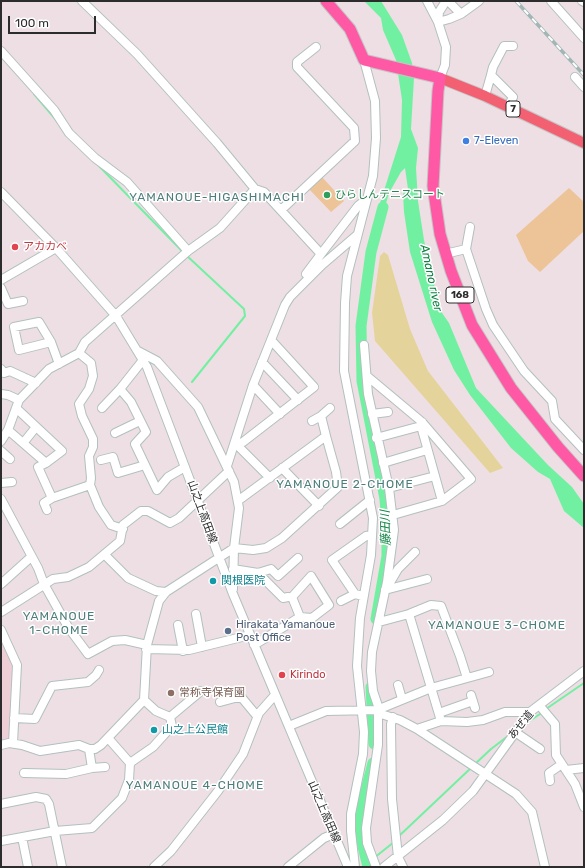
<!DOCTYPE html>
<html>
<head>
<meta charset="utf-8">
<style>
	body { margin:0 }
	#map { position:relative; width:585px; height:868px; overflow:hidden; background:#eedfe4; font-family:Rubik,sans-serif }
	canvas { display:block }
	.frame { position:absolute; inset:0; border:2px solid #2c2c2c; pointer-events:none }
	.scale { position:absolute; left:8px; top:16px; width:88px; height:18px; box-sizing:border-box; border:2px solid #2c2c2c; border-top:0; padding-left:5px; font-size:12px; line-height:14px; white-space:nowrap; color:#2c2c2c; -webkit-text-stroke:3px #fff; paint-order:stroke }
</style>
</head>
<body>
<div id="map">
<canvas width="585" height="868"></canvas>
<div class="frame"></div>
<div class="scale">100 m</div>
</div>
<script>
const c = document.querySelector('canvas').getContext('2d');
c.lineJoin = 'round';
function paint(path, color) { c.fillStyle = color; c.fill(path, 'evenodd'); }
const poly = rows => new Path2D(rows.map(r => 'M' + r).join(''));
function strokePath(path, color, width, dash) { c.strokeStyle = color; c.lineWidth = width; c.lineCap = dash ? 'butt' : 'round'; c.setLineDash(dash || []); c.stroke(path); }
function write(font, color, halo, rows, align = 'center') {
  c.font = font + ' Rubik,"Noto Sans JP",sans-serif'; c.lineWidth = 3; c.setLineDash([]); c.textBaseline = 'middle'; c.strokeStyle = halo; c.fillStyle = color; for (const [text, x, y, turn = 0] of rows) {
    c.save(); c.translate(x, y); c.rotate((+turn || 0) * Math.PI / 180); c.textAlign = isNaN(turn) ? turn : align; if (halo) c.strokeText(text, 0, 0); c.fillText(text, 0, 0); c.restore();
  }
}
paint(poly([
	[1,636,14,666,10,739,1,740]
]), '#efcfd6');
paint(poly([
	[384,252,388,255,410,329,428,371,503,468,490,473,375,341,372,313,380,256]
]), '#e4d49c');
paint(poly([
	[322,177,344,201,331,212,309,189],
	[569,188,584,202,584,231,540,272,528,261,516,235]
]), '#ecc497');
paint(poly([
	[364,1,381,1,402,35,412,63,414,78,411,129,418,148,416,168,418,201,424,240,440,310,449,323,476,388,548,465,572,487,584,504,584,528,564,511,550,479,538,472,511,448,470,395,454,370,432,322,410,252,404,212,403,194,404,190,408,189,405,168,401,172,389,193,381,221,375,219,401,137,402,100,396,60,383,30,381,18]
]), '#72f0a1');
strokePath(poly([
	[34,94,57,121],
	[98,165,183,252],
	[186,255,244,309,245,316,192,382],
	[546,709,584,683],
	[525,724,543,712],
	[475,764,491,749,508,736],
	[398,837,472,767],
	[374,858,394,842]
]), '#72f0a1', 2);
strokePath(poly([
	[376,619,387,556,387,525,385,499,362,381,361,326,371,252,383,207],
	[371,687,374,744],
	[368,867,360,834,361,809,373,763]
]), '#72f0a1', 11);
const minor = poly([
	[82,1,137,54,217,143,255,189,264,192,321,254,358,206,367,199],
	[427,1,438,22,446,47,445,65,440,78],
	[446,1,439,12,438,22,449,19,461,14,479,1],
	[448,1,461,14],
	[551,1,584,38],
	[582,1,584,2],
	[1,51,54,110,69,133,95,158,127,182,188,251],
	[575,77,584,87],
	[485,96,491,75],
	[508,107,513,97,491,75,493,67,504,46,513,46],
	[1,192,56,248,116,316,147,367,233,594,348,867],
	[281,210,355,141,354,128,297,67,297,62,316,47],
	[466,249,486,309,493,325,524,371,552,401,555,419,584,450],
	[445,254,466,249,470,227],
	[306,274,321,254],
	[1,280,56,248],
	[1,288,8,304,23,301],
	[51,342,19,350,14,327,39,322,51,342,59,364],
	[364,345,368,394,389,488,394,530,387,582,372,652,371,671,373,691,378,706,378,745,366,828,367,843,376,867],
	[138,351,157,361,198,407,234,482,239,508,234,548,233,589],
	[79,353,91,363,93,376,89,389,79,404,82,416,93,439,93,447,89,456,91,478,90,485,99,507,111,525,123,529],
	[143,360,120,389,131,402,146,432,135,444,157,490,168,477,185,467],
	[262,362,298,400],
	[1,369,4,373,10,371,36,383],
	[367,376,422,422,471,479,442,501,393,515],
	[253,385,280,414],
	[1,394,8,395,19,400],
	[16,408,62,451,46,463],
	[102,408,120,389],
	[372,414,388,412],
	[312,421,321,416],
	[422,422,421,426,442,501],
	[8,430,46,463,38,467,52,498,90,485],
	[115,433,140,421],
	[326,436,321,416,330,408],
	[376,438,421,426],
	[1,441,8,430,19,400,49,369,79,353,85,342,188,251,220,228,255,189],
	[24,442,36,427],
	[1,451,10,459],
	[101,460,113,457,118,473,145,465],
	[383,463,427,450],
	[227,466,253,385,285,305,290,297,322,265,357,235],
	[282,468,319,506],
	[270,478,236,444,243,442,314,387,271,340],
	[1,483,12,482],
	[389,488,435,476],
	[1,499,38,568,44,584,68,627,88,654,112,641,125,640,147,645],
	[47,510,44,503,52,498],
	[340,524,370,500],
	[105,555,128,578,156,591,166,592],
	[233,569,258,573,271,569,278,576,298,558],
	[258,573,283,598,288,597],
	[1,584,31,557],
	[388,586,398,569,415,552],
	[385,590,427,579],
	[363,596,355,594,332,560,366,536,372,535],
	[341,601,355,594],
	[1,612,53,579,68,577,89,567,120,541,123,525,141,511,148,511,170,523,179,518,229,471],
	[196,614,202,647],
	[409,614,441,721],
	[379,622,409,614,431,605,441,606,460,656,467,678],
	[178,625,183,651],
	[1,630,17,665,13,743],
	[254,645,300,617,312,618,329,605,311,576,292,597,300,617],
	[146,649,189,650,250,635],
	[398,685,402,699],
	[471,695,475,708],
	[144,700,156,711,170,717],
	[220,702,235,698,242,698,257,716],
	[539,705,555,724,556,755,575,784,584,807],
	[377,710,381,714,400,720,417,729,516,794,532,812,545,867],
	[439,713,473,701],
	[393,717,391,724,392,799,398,857,403,867],
	[14,718,35,719,52,686,88,682,96,675,99,670],
	[289,726,326,711,377,710,431,688,489,672],
	[417,729,441,721,467,722,483,720,505,712,530,712],
	[515,732,540,749],
	[108,738,130,763],
	[1,745,9,743,22,745,40,751,79,745,89,749,95,749,101,745,144,700,147,645,159,601,166,592,234,548,253,550,266,548,282,538,338,487,336,472,326,436,239,500],
	[89,749,92,768,105,767],
	[566,770,584,768],
	[24,773,66,774,92,768],
	[550,781,549,773,562,764],
	[1,804,36,797,46,799,49,804,62,867],
	[22,837,28,867],
	[1,841,55,831,92,828,122,798,129,780,130,763,153,747,172,726,170,717,201,691],
	[154,867,171,851,218,791,243,754,259,713,275,695],
	[288,867,324,838,334,834],
	[355,867,351,831,351,814,363,754,364,732,357,666,360,618,371,555,373,518,344,371,345,303,347,276,373,176,376,138,375,101,364,60],
	[384,867,443,820,473,791,530,712,584,671]
]);
const major = poly([
	[440,78,485,96,584,143]
]);
const highway = poly([
	[326,1,350,29,364,60,440,78,438,91,433,186,440,234,451,271,472,325,511,388,558,447,584,476]
]);
strokePath(minor, '#b2c0bf', 10);
strokePath(major, '#c4c4c4', 12);
strokePath(highway, '#c4c4c4', 13);
strokePath(minor, '#fff', 8);
strokePath(major, '#f26072', 10);
strokePath(highway, '#ff59a5', 11);
const rail = poly([
	[516,1,584,75]
]);
strokePath(rail, '#a1b7b6', 3.5);
strokePath(rail, '#fff', 2, [6]);
for (const [x, y, r, color] of [
	[466,141,4,"#3f7fe0"],
	[327,195,4,"#2e9e5b"],
	[15,247,4,"#e0444e"],
	[213,581,4,"#0f9aa8"],
	[228,631,4,"#5c6f8a"],
	[282,675,4,"#e0444e"],
	[171,693,4,"#8d6e63"],
	[154,730,4,"#0f9aa8"]
]) { const dot = new Path2D(); dot.arc(x, y, r, 0, 2 * Math.PI); c.fillStyle = color; c.fill(dot); strokePath(dot, '#fff', 1.5); }
for (const [x, y, w] of [
	[513,109,14],
	[460,295,28]
]) { const box = new Path2D(); box.roundRect(x - w / 2, y - 8, w, 16, 3); c.fillStyle = '#fff'; c.fill(box); strokePath(box, '#2c2c2c', 1); }
write('bold 10px', '#2c2c2c', null, [
	["7",513,109],
	["168",460,295]
]);
write('11px', '#366cbe', '#fff', [
	["7-Eleven",474,141]
], 'left');
write('11px', '#27864d', '#fff', [
	["ひらしんテニスコート",335,195]
], 'left');
write('11px', '#be3a42', '#fff', [
	["アカカベ",23,247],
	["Kirindo",290,675]
], 'left');
write('11px', '#2c2c2c', '#fff', [
	["山之上高田線",202,512,70],
	["あぜ道",521,725,-51],
	["山之上高田線",324,812,67]
]);
write('11px', '#0d838f', '#fff', [
	["関根医院",221,581],
	["山之上公民館",162,730]
], 'left');
write('11px', '#4e5e75', '#fff', [
	["Hirakata Yamanoue",236,625],
	["Post Office",236,638]
], 'left');
write('11px', '#785e54', '#fff', [
	["常称寺保育園",179,693]
], 'left');
c.letterSpacing = '1px';
write('12px', '#4c7e7b', '#fff', [
	["YAMANOUE-HIGASHIMACHI",217,198],
	["YAMANOUE 2-CHOME",345,485],
	["YAMANOUE",59,617],
	["1-CHOME",59,631],
	["YAMANOUE 3-CHOME",497,626],
	["YAMANOUE 4-CHOME",195,786]
]);
c.letterSpacing = '0px';
write('italic 12px', '#0e8343', '#fff', [
	["Amano river",431,278,78],
	["藤田川",386,528,-92]
]);
</script>
</body>
</html>
